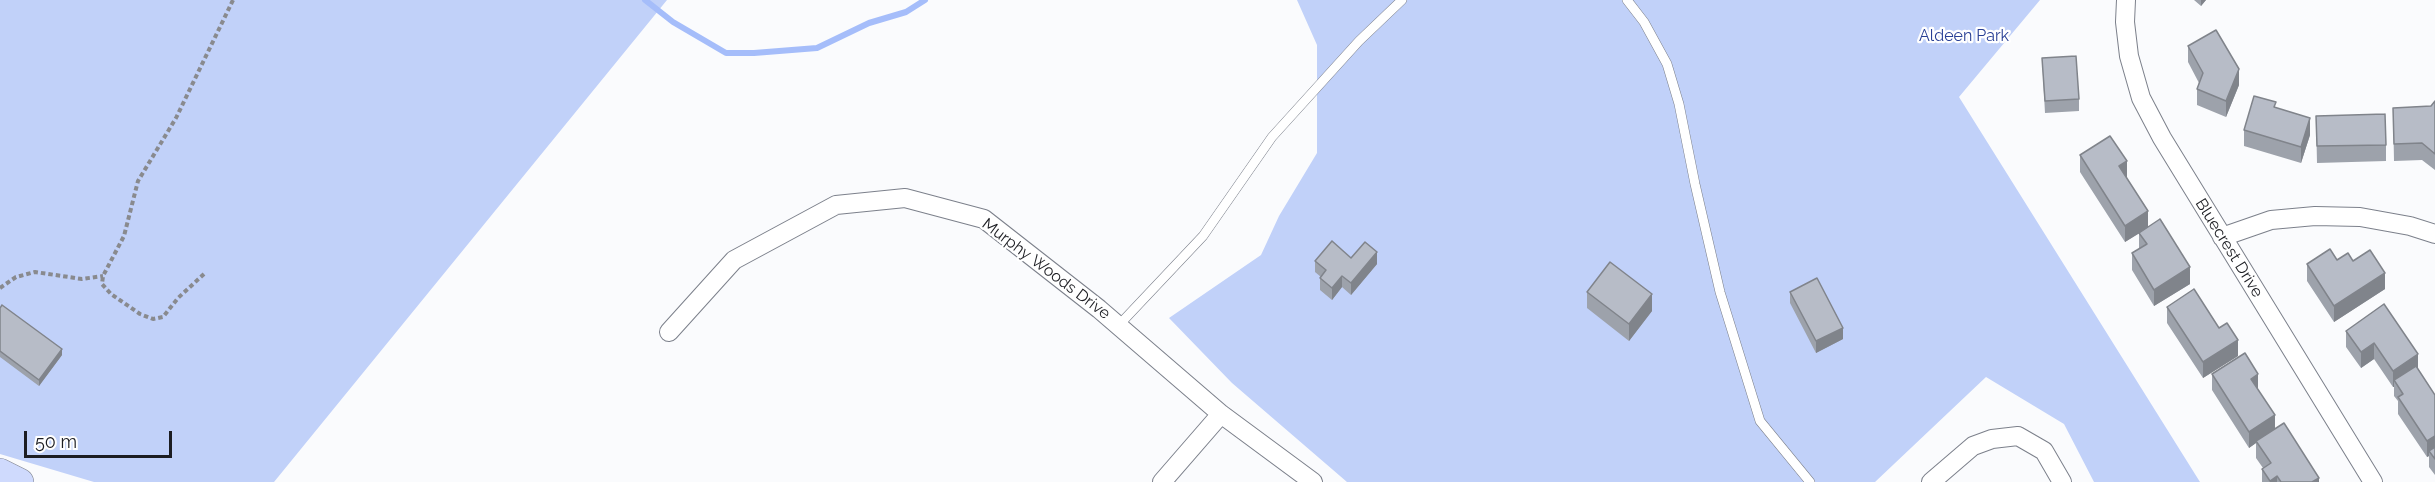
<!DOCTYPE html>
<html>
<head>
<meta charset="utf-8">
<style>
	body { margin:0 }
	#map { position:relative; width:2435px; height:482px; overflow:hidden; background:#fafbfd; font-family:Raleway,sans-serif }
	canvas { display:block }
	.scale { position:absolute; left:24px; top:431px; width:148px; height:27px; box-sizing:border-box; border:3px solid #1c1d22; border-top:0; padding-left:8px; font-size:18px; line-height:21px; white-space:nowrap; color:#1c1d22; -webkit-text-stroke:4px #fff; paint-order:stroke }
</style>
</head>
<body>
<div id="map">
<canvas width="2435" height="482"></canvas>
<div class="scale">50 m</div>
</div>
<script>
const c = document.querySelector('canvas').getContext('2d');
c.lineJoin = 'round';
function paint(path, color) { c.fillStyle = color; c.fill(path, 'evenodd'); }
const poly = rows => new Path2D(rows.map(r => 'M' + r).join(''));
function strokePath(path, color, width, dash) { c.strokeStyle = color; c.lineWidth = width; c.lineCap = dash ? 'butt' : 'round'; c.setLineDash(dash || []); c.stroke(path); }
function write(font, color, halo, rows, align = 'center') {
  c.font = font + ' Raleway,sans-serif'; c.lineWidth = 4.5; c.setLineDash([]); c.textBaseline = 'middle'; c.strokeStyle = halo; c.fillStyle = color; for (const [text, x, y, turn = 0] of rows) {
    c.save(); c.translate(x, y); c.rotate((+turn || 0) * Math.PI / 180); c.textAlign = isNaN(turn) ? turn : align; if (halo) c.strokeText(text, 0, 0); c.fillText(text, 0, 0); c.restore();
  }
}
paint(poly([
	[0,0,667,0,274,482,94,482,0,454],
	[1297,0,2040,0,1959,97,2200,482,2094,482,2064,424,1986,377,1875,482,1347,482,1232,383,1169,318,1261,255,1279,216,1317,153,1317,45]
]), '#c1d1f9');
strokePath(poly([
	[645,0,673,22,726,53,754,53,817,48,869,23,906,12,925,0]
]), '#a5bdfa', 6);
const lane = poly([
	[1627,0,1644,22,1667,64,1679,104,1695,184,1720,292,1760,421,1810,482],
	[1119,325,1203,236,1272,137,1359,41,1402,0]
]);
const street = poly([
	[2126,0,2125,22,2129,56,2141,98,2162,138,2373,482],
	[2222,237,2271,220,2315,216,2360,217,2410,226,2435,234],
	[669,332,734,260,836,205,905,198,984,219,1099,309,1221,414,1313,482],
	[1162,482,1221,414],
	[1931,482,1973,446,1992,439,2018,436,2044,451,2062,482]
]);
const secondary = poly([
	[0,472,20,482]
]);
strokePath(lane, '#7c808b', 10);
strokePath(street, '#7c808b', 20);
strokePath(secondary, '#7c808b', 28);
strokePath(poly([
	[204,274,178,298,163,317,153,319,140,314,111,294,102,284,103,276,124,236,138,181,176,118,233,0],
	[0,288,16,277,35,272,82,279,103,276]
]), '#898a8e', 4, [4.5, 3]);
strokePath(lane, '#fff', 9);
strokePath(street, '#fff', 18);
strokePath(secondary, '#cfdafd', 27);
paint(poly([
	[2194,0,2206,0,2201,6],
	[2188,46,2239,85,2226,117,2197,105,2197,89,2199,83,2188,62],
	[2042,58,2079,99,2079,111,2045,113],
	[2435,101,2435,170,2422,160,2394,161,2393,108,2431,106],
	[2276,108,2310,135,2301,163,2244,146,2244,130],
	[2316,116,2386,145,2386,161,2317,163],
	[2080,155,2127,177,2126,178,2148,227,2190,284,2154,306,2132,270,2132,253,2139,249,2139,233,2125,242,2080,172],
	[1351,258,1377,264,1351,295,1342,287,1332,300,1320,290,1320,278,1321,277,1315,272,1315,261],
	[2337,260,2353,261,2385,289,2334,322,2307,281,2307,264],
	[1587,292,1652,311,1629,341,1587,308],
	[1790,292,1843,339,1816,353,1790,303],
	[2384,304,2418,369,2435,395,2435,475,2429,467,2429,456,2427,457,2398,414,2398,401,2394,396,2394,387,2393,387,2374,359,2361,368,2346,347,2346,331],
	[2167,307,2238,356,2203,378,2167,323],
	[0,308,62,355,39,386,0,357],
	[2212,374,2258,390,2275,430,2319,482,2262,482,2262,469,2263,468,2256,458,2256,443,2249,448,2212,390]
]), '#9da2ab');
paint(poly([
	[2201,0,2206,0,2201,6],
	[2239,69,2239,85,2226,117,2226,101],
	[2310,118,2310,135,2301,163,2301,147],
	[2127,161,2127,177,2119,182,2119,166],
	[2148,211,2148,228,2125,242,2125,226],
	[1377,252,1377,264,1351,295,1351,283],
	[2190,267,2190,284,2154,306,2154,290],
	[2385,273,2385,289,2334,322,2334,306],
	[1342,276,1342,287,1332,300,1332,288],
	[1652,294,1652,311,1629,341,1629,324],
	[1843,328,1843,339,1816,353,1816,341],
	[2238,340,2238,356,2203,378,2203,362],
	[2374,343,2374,359,2361,368,2361,352],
	[62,349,62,355,39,386,39,380],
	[2418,354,2418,370,2394,380,2394,387,2393,387,2393,371],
	[2258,374,2258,390,2251,379],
	[2275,415,2275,432,2256,441,2256,443,2249,448,2249,432],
	[2435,436,2435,452,2429,451,2429,456,2427,457,2427,441],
	[2277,476,2277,482,2270,482,2270,481],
	[2319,478,2319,482,2312,482]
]), '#80848b');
const building = poly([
	[2216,30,2239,69,2226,101,2197,89,2203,73,2188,46,2216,30],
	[2076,56,2079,99,2045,101,2042,58,2076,56],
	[2254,96,2276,102,2274,107,2310,118,2301,147,2244,130,2254,96],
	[2435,101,2435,154,2422,143,2394,144,2393,108,2431,106,2435,101],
	[2385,114,2386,145,2317,146,2316,116,2385,114],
	[2110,136,2127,161,2119,166,2148,211,2125,226,2080,155,2110,136],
	[2160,219,2190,267,2154,290,2132,253,2147,244,2139,233,2160,219],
	[1332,241,1351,258,1365,242,1377,252,1351,283,1342,276,1332,288,1320,278,1326,270,1315,261,1332,241],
	[2330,249,2337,260,2348,253,2353,261,2370,250,2385,273,2334,306,2307,264,2330,249],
	[1610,262,1652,294,1629,324,1587,292,1610,262],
	[1817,278,1843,328,1816,341,1790,292,1817,278],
	[2194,289,2219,328,2227,323,2238,340,2203,362,2167,307,2194,289],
	[2384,304,2418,354,2393,371,2374,343,2361,352,2346,331,2384,304],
	[2,305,62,349,39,380,0,351,0,308,2,305],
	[2245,353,2258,374,2251,379,2275,415,2249,432,2212,374,2245,353],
	[2416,366,2435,395,2435,436,2427,441,2398,397,2403,394,2394,380,2416,366],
	[2284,423,2319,478,2312,482,2281,482,2277,476,2270,481,2262,469,2271,463,2256,441,2284,423],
	[2435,447,2435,459,2429,451,2435,447]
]);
paint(building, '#b7bcc7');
strokePath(building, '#80848b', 1.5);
write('16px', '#283f95', '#fff', [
	["Aldeen Park",1964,36]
]);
write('16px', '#1c1d22', '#fff', [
	["Bluecrest Drive",2229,248,58],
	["Murphy Woods Drive",1046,269,37]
]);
</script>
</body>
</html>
